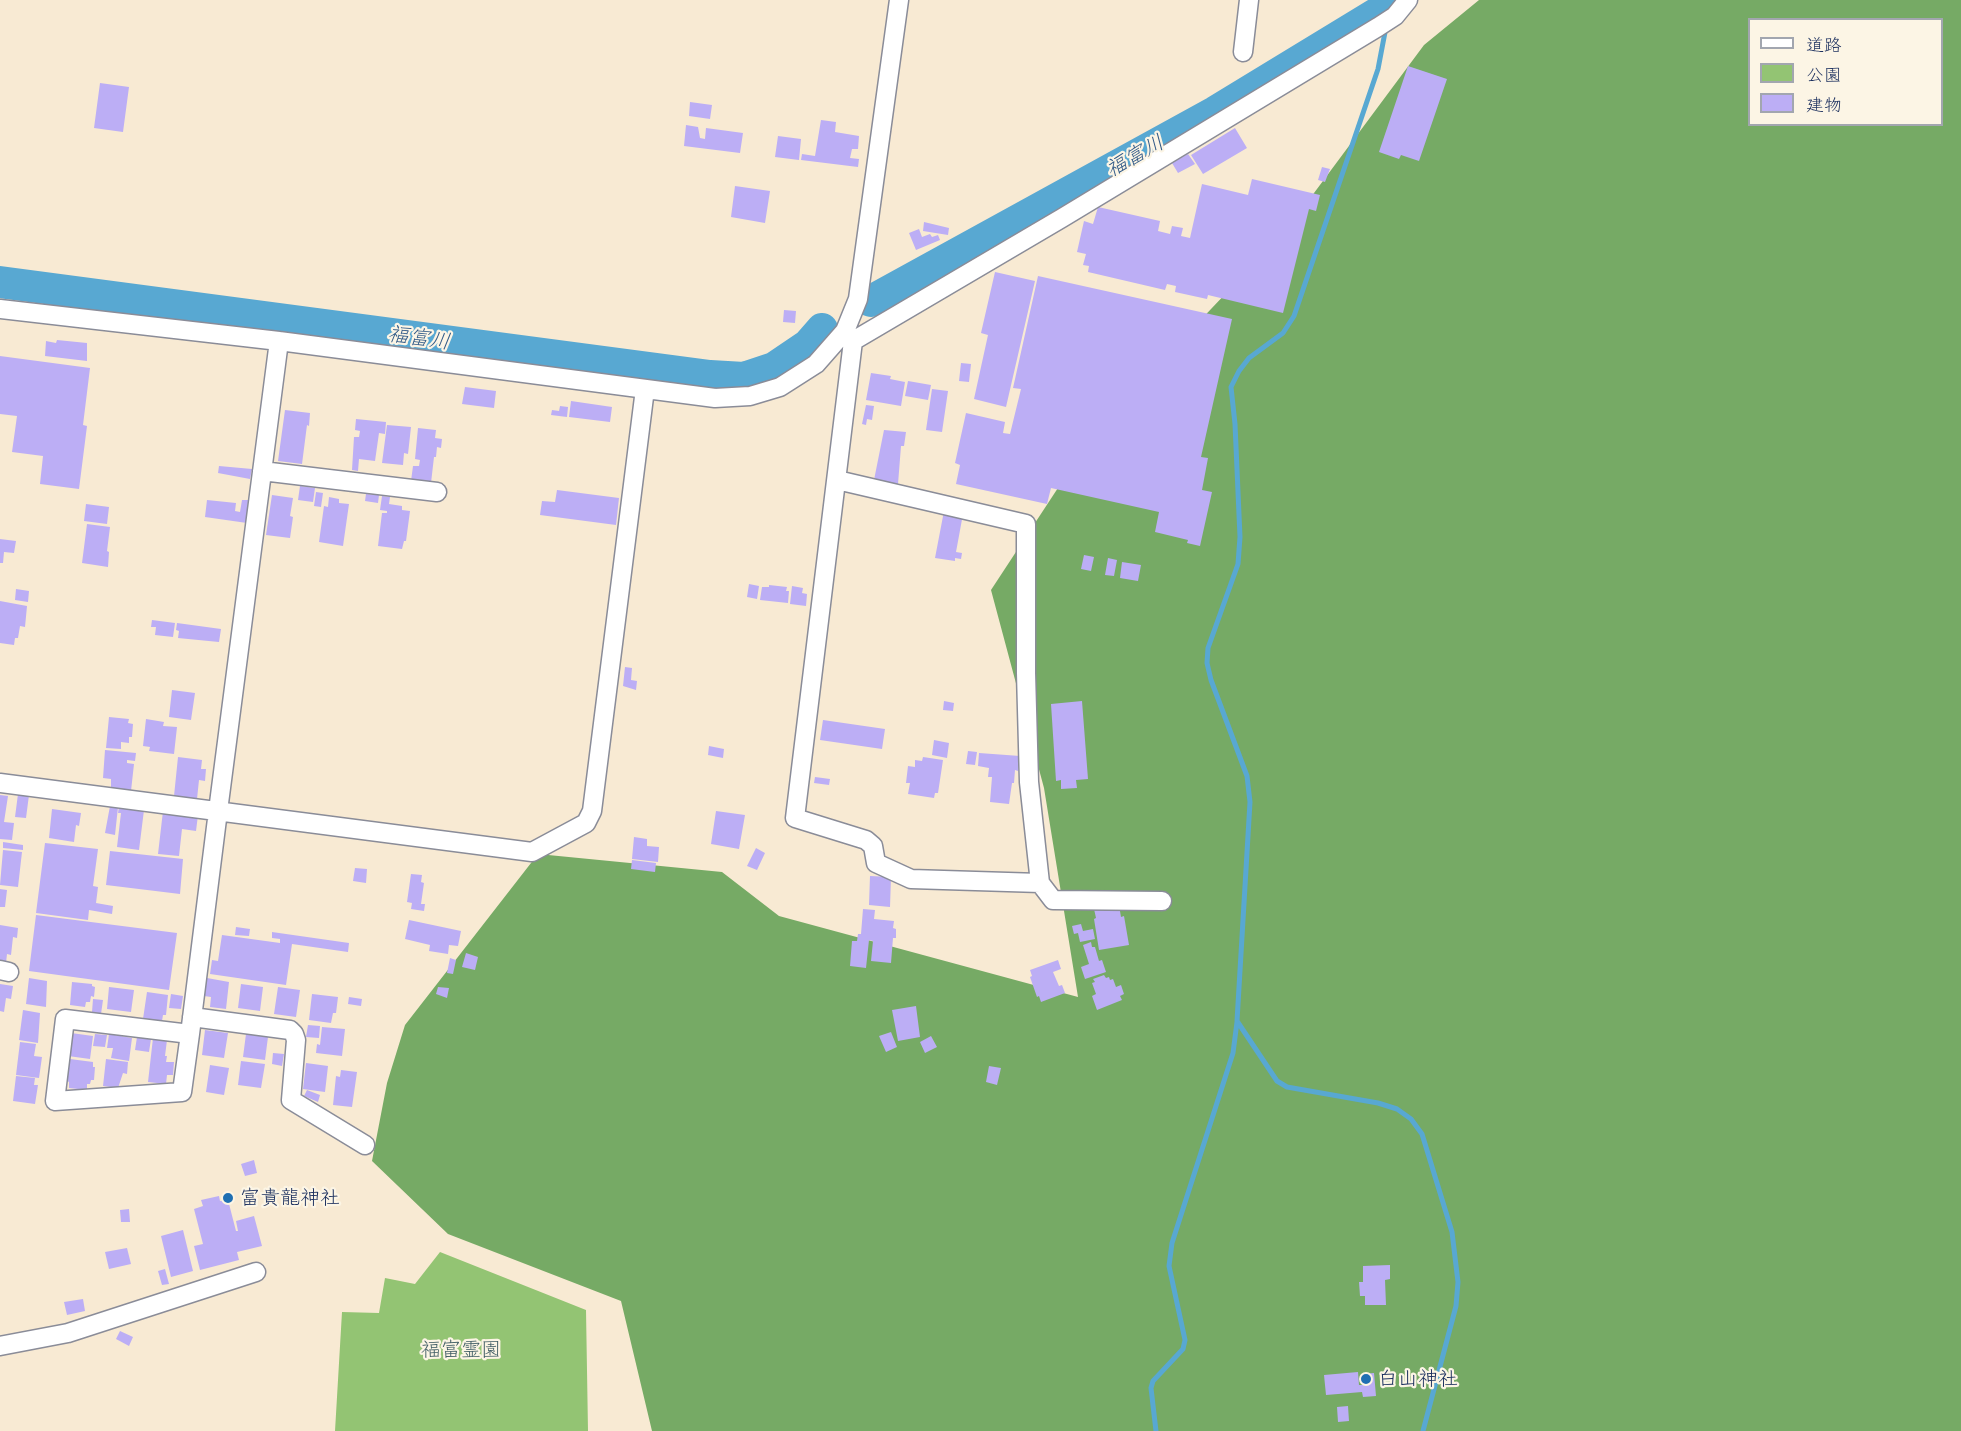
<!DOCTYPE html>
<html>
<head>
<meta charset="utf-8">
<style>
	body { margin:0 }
	#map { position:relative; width:1961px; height:1431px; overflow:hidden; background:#f8ead3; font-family:Mali,"Klee One",sans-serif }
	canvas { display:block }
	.legend { position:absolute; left:1748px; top:18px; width:195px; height:108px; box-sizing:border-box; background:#fcf5e5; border:2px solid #a2a6af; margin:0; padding:8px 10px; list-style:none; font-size:18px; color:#1b2f5e }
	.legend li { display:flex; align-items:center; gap:12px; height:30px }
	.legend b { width:30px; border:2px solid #a2a6af }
</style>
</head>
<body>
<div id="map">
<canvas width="1961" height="1431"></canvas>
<ul class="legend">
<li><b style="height:8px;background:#fff"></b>道路</li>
<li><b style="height:16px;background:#93c473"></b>公園</li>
<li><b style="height:16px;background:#bcaef5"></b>建物</li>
</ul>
</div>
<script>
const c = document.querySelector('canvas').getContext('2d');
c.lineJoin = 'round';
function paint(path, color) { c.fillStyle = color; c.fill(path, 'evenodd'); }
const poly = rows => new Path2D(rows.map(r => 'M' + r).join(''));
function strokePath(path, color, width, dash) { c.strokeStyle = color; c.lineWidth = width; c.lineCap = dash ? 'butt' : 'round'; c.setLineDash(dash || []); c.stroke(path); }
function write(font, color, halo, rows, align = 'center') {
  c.font = font + ' Mali,"Klee One",sans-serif'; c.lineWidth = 4.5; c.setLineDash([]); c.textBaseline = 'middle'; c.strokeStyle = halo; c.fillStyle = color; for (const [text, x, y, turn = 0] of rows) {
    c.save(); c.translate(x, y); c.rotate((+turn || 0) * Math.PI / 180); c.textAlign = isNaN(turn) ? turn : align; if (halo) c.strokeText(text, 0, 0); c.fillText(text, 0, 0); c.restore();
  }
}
paint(poly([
	[440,1252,586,1310,588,1431,335,1431,342,1312,379,1313,385,1278,415,1284]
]), '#93c473');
paint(poly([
	[1479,0,1961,0,1961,1431,652,1431,621,1301,448,1234,372,1161,387,1083,405,1025,538,854,722,872,779,916,1078,997,1044,788,991,590,1096,430,1288,228,1424,45],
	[1750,20,1942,20,1942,124,1750,124]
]), '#76aa65');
strokePath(poly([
	[1386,27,1378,69,1294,316,1283,333,1249,358,1239,371,1231,387,1235,424,1240,537,1238,564,1208,648,1207,663,1211,680,1247,776,1250,802,1237,1021,1277,1081,1287,1087,1378,1103,1397,1109,1411,1119,1422,1134,1452,1232,1458,1282,1456,1306,1423,1431],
	[1156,1431,1151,1388,1153,1381,1183,1349,1185,1340,1169,1266,1172,1243,1233,1053,1237,1022]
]), '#58a8d2', 5);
strokePath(poly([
	[0,282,710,376,744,378,774,368,808,345,822,329],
	[871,301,1215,112,1389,6,1391,0]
]), '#58a8d2', 32);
paint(poly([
	[1408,66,1447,79,1419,161,1401,155,1399,159,1379,152],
	[100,83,129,87,123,132,94,128],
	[690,102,712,105,710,119,689,116],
	[821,120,836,122,835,132,859,136,858,149,852,149,850,158,859,159,858,167,801,160,802,154,815,156],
	[686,125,698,127,700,138,705,139,706,128,743,133,740,153,684,146],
	[1235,128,1247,148,1203,174,1191,155],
	[778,136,801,139,799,160,775,157],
	[1188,154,1195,164,1178,173,1172,163],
	[1322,167,1330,169,1325,182,1318,180],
	[1252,179,1320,195,1316,211,1309,209,1283,313,1208,295,1207,299,1175,292,1176,286,1167,284,1165,290,1088,272,1089,266,1083,265,1086,254,1077,252,1084,221,1093,224,1098,207,1160,221,1158,231,1170,234,1172,226,1183,228,1181,236,1190,238,1202,184,1248,195],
	[735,186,770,191,765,223,731,217],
	[924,222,949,228,948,235,923,231],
	[919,229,922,237,930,234,932,237,938,235,940,240,916,250,909,233],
	[995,272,1035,281,1006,407,974,399,988,335,981,333],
	[1038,276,1232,319,1201,457,1208,458,1202,490,1212,492,1200,546,1187,543,1188,540,1155,532,1159,512,1051,488,1047,504,956,484,960,465,955,463,966,413,1005,422,1003,433,1010,434,1021,389,1013,388],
	[784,310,796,311,795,323,783,322],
	[57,340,87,343,87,361,45,356,46,341,56,343],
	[0,356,90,368,83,425,87,426,79,489,40,484,43,456,12,452,17,416,0,414],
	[961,363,971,364,969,382,959,381],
	[871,373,891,376,890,379,905,382,901,406,866,400],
	[908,381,931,385,928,400,905,396],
	[465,387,496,391,494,408,462,404],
	[932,389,948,391,942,432,926,430],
	[571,401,612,407,610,422,569,417],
	[866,405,874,406,872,420,867,419,866,425,862,424],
	[560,406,568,407,567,417,551,415,552,410,559,411],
	[285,410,310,413,309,426,307,425,302,464,278,461],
	[356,419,386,422,385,434,379,433,375,461,359,459,358,471,352,470,354,437,359,437,360,431,355,430],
	[387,425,411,427,408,454,404,453,403,465,382,463],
	[418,428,436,430,435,438,442,439,441,448,437,447,436,457,434,457,431,483,411,481,413,466,419,466,420,460,415,459],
	[884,430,906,432,904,446,901,446,898,484,874,480],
	[219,466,252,469,250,479,218,473],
	[300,486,315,488,313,502,298,500],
	[557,490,619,498,616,525,540,515,542,501,555,502],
	[316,492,323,493,321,507,314,506],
	[366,494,379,495,378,503,365,501],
	[272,495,293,498,290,516,293,517,290,538,266,535],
	[382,496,390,497,389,504,402,506,402,510,410,511,406,541,404,541,402,549,378,546,382,513,387,513,387,511,380,510],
	[329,497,339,499,339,503,349,504,343,546,319,542,324,506,328,507],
	[207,500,236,503,235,511,240,512,242,500,248,500,247,523,205,517],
	[86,504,109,507,107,524,84,521],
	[944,511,963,514,956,552,962,553,961,559,955,558,955,561,935,558],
	[87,524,110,527,107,551,109,552,108,567,82,563],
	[0,539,16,541,14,553,4,552,3,563,0,563],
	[1084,555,1094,557,1091,571,1081,569],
	[1108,558,1117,560,1114,576,1105,575],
	[1122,562,1141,565,1138,581,1120,578],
	[749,584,759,586,757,599,747,597],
	[769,585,787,587,786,591,789,591,788,603,760,600,762,587,769,587],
	[792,586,803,588,802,593,807,594,806,606,790,604],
	[16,589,29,591,28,602,15,600],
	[0,601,27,606,25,627,20,626,18,638,15,638,14,645,0,643],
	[152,620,175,623,173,637,155,635,156,627,151,627],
	[177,623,221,629,219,642,178,638,179,631,176,630],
	[625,667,632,668,631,680,637,681,636,690,623,686],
	[172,690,195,693,191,720,169,717],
	[944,701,954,703,953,711,943,710],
	[1082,701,1088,779,1076,780,1077,788,1061,789,1061,780,1056,781,1051,704],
	[109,717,129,719,128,723,133,724,132,737,129,737,129,743,121,742,121,749,106,748],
	[146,719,164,722,163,726,177,727,174,754,149,751,150,747,143,746],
	[823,720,885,729,882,749,820,740],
	[934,740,949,743,947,758,932,755],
	[709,746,724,749,723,758,708,755],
	[105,750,136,753,135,761,127,760,127,763,134,764,131,791,111,789,111,779,103,778],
	[968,751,977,752,975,765,966,764],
	[979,753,1020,756,1018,771,1015,770,1014,783,1012,783,1009,804,990,802,992,777,988,777,989,768,978,766],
	[178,757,202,760,201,769,206,769,205,781,199,780,197,799,174,796],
	[923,757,943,760,938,793,935,793,934,798,908,794,910,783,906,783,908,766,915,767,915,760,922,761],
	[815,777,830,779,829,785,814,783],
	[18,794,29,795,26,818,15,817],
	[0,795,8,796,4,822,14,823,12,840,0,839],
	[110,806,118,807,115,835,105,833],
	[119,807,144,810,139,850,117,847,121,813,118,813],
	[52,809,81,813,79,826,76,825,74,842,49,838],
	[163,811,198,815,196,831,182,829,179,856,158,854],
	[716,811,745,815,739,849,711,844],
	[634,837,647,839,647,846,659,847,658,862,632,859],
	[3,842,23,845,23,850,3,848],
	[45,843,98,849,93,886,98,887,96,903,113,906,112,914,89,910,88,920,36,913],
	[756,848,765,853,757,870,747,866],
	[3,850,22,852,18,887,0,885],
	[110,851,183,859,180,894,106,885],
	[632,860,656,863,655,872,631,869],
	[355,868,367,869,366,883,353,881],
	[411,874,422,875,421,882,424,883,421,904,425,904,424,911,411,909,412,903,407,902],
	[870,876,891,877,890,907,869,905],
	[0,889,7,890,5,907,0,907],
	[1119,905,1121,917,1124,916,1129,945,1099,950,1094,919,1096,918,1094,909],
	[863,909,875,910,874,919,894,921,893,928,896,929,896,938,893,938,891,963,871,961,873,941,869,940,866,968,850,966,852,941,857,941,858,934,861,934],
	[36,915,177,933,169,990,29,971],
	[409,920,461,931,458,946,449,945,448,954,429,951,430,945,405,939],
	[1081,924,1083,931,1093,929,1095,939,1080,942,1078,933,1074,934,1072,926],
	[0,925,18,928,17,938,13,937,11,955,7,954,6,963,0,962],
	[236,927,250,929,249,936,235,935],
	[272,932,349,943,348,952,292,944,286,985,210,974,212,960,218,961,222,935,280,943,280,939,272,938],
	[1091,942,1092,947,1095,947,1099,961,1102,960,1106,972,1085,979,1081,967,1089,964,1083,945],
	[466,953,478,957,475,970,462,967],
	[450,958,456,960,453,974,447,973],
	[1058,960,1061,969,1053,972,1059,986,1062,985,1065,993,1041,1002,1039,996,1037,997,1030,977,1032,976,1030,970],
	[1104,975,1106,978,1109,977,1110,980,1113,979,1116,987,1121,985,1124,994,1120,996,1122,1000,1097,1010,1092,996,1096,994,1092,983,1095,982,1093,979],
	[29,978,47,981,46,1007,26,1004],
	[207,978,229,982,226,1009,210,1007,211,997,204,996],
	[72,982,92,984,92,986,95,987,94,997,91,996,90,1002,86,1002,85,1007,70,1005],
	[0,984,13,986,11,999,6,998,4,1012,0,1011],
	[241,984,263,987,260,1011,238,1008],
	[109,987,134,990,131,1012,107,1009],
	[278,987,300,990,296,1017,274,1014],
	[438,987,449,988,447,998,436,994],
	[147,992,168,995,166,1015,163,1015,162,1021,143,1019],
	[171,994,183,996,181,1009,169,1008],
	[312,994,338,997,336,1013,333,1013,331,1023,309,1020],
	[349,997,362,999,361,1006,348,1004],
	[93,999,103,1000,101,1014,92,1012],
	[916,1006,920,1037,898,1041,892,1010],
	[23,1010,40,1013,38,1043,19,1040],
	[308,1025,320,1026,319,1038,306,1037],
	[322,1027,345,1029,342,1056,316,1053,317,1044,320,1045],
	[205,1030,228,1033,224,1058,202,1055],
	[891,1032,897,1047,886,1052,879,1036],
	[71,1033,93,1036,90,1059,68,1056],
	[95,1034,107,1035,105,1047,93,1046],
	[109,1034,132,1038,129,1061,111,1058,113,1048,107,1048],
	[246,1034,268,1037,265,1060,243,1057],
	[931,1036,937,1047,925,1053,920,1042],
	[137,1037,151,1039,149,1052,135,1050],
	[153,1038,167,1040,165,1056,167,1056,166,1062,174,1062,173,1075,167,1075,166,1084,148,1082],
	[20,1042,36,1044,34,1056,42,1057,39,1078,16,1075],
	[273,1053,284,1054,282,1066,272,1064],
	[70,1059,93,1062,93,1067,95,1067,94,1080,91,1080,90,1084,87,1084,87,1090,69,1088,69,1082,67,1081],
	[106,1059,128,1062,127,1074,123,1073,118,1088,103,1086],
	[241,1061,265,1064,261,1088,238,1085],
	[306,1063,328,1066,325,1092,303,1089],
	[210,1065,229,1068,224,1095,206,1092],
	[989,1066,1001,1068,997,1085,986,1082],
	[341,1070,357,1072,352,1107,333,1105,336,1076,340,1077],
	[16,1076,35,1078,34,1085,38,1085,35,1104,13,1101],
	[307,1090,320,1095,318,1102,304,1096],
	[254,1160,257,1173,245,1176,241,1164],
	[219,1196,220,1201,228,1200,236,1231,238,1231,236,1221,254,1216,262,1246,237,1252,239,1260,200,1270,194,1246,203,1244,194,1209,203,1206,201,1200],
	[129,1209,130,1222,121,1222,120,1210],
	[183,1230,193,1271,171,1277,161,1236],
	[127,1248,131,1264,109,1269,105,1252],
	[1390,1265,1390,1279,1385,1280,1386,1305,1365,1305,1365,1296,1360,1296,1359,1282,1363,1282,1363,1266],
	[165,1269,169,1284,162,1285,158,1271],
	[83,1299,85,1311,67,1315,64,1302],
	[120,1331,133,1337,129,1346,116,1339],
	[1358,1372,1359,1385,1363,1385,1362,1374,1374,1373,1376,1396,1363,1397,1362,1392,1326,1395,1324,1375],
	[1348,1406,1349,1421,1338,1422,1337,1407]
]), '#bcaef5');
const minor = poly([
	[1243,52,1249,0],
	[0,309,279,341,715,398,750,396,780,387,816,364,845,331,858,299,899,0],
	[845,332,853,341,1062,218,1378,27,1395,16,1408,0],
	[853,341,795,818,866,840,873,846,876,863,911,879,1040,883,1053,900,1162,901],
	[262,471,437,492],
	[837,480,1026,524,1026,673,1029,782,1040,883],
	[0,783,532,852,586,823,592,811,645,389],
	[0,970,9,972],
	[192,1017,290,1030,294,1034,296,1040,291,1100,365,1145],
	[190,1034,65,1019,55,1101,182,1092,190,1034,218,811,279,341],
	[0,1346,68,1333,256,1272]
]);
strokePath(minor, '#8a8c98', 21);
strokePath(minor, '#fff', 18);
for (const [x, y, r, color] of [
	[228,1198,6,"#1f6fb2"],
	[1366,1379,6,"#1f6fb2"]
]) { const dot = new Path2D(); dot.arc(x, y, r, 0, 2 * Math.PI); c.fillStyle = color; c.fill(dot); strokePath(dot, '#fcf5e5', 2); }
write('20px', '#1b2f5e', '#fcf5e5', [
	["富貴龍神社",240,1198],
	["白山神社",1378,1379]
], 'left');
write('20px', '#3f5c64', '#fcf5e5', [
	["福富霊園",461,1350]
]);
write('italic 21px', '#305987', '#fcf5e5', [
	["福富川",1135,156,-29],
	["福富川",419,338,8]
]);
</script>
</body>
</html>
